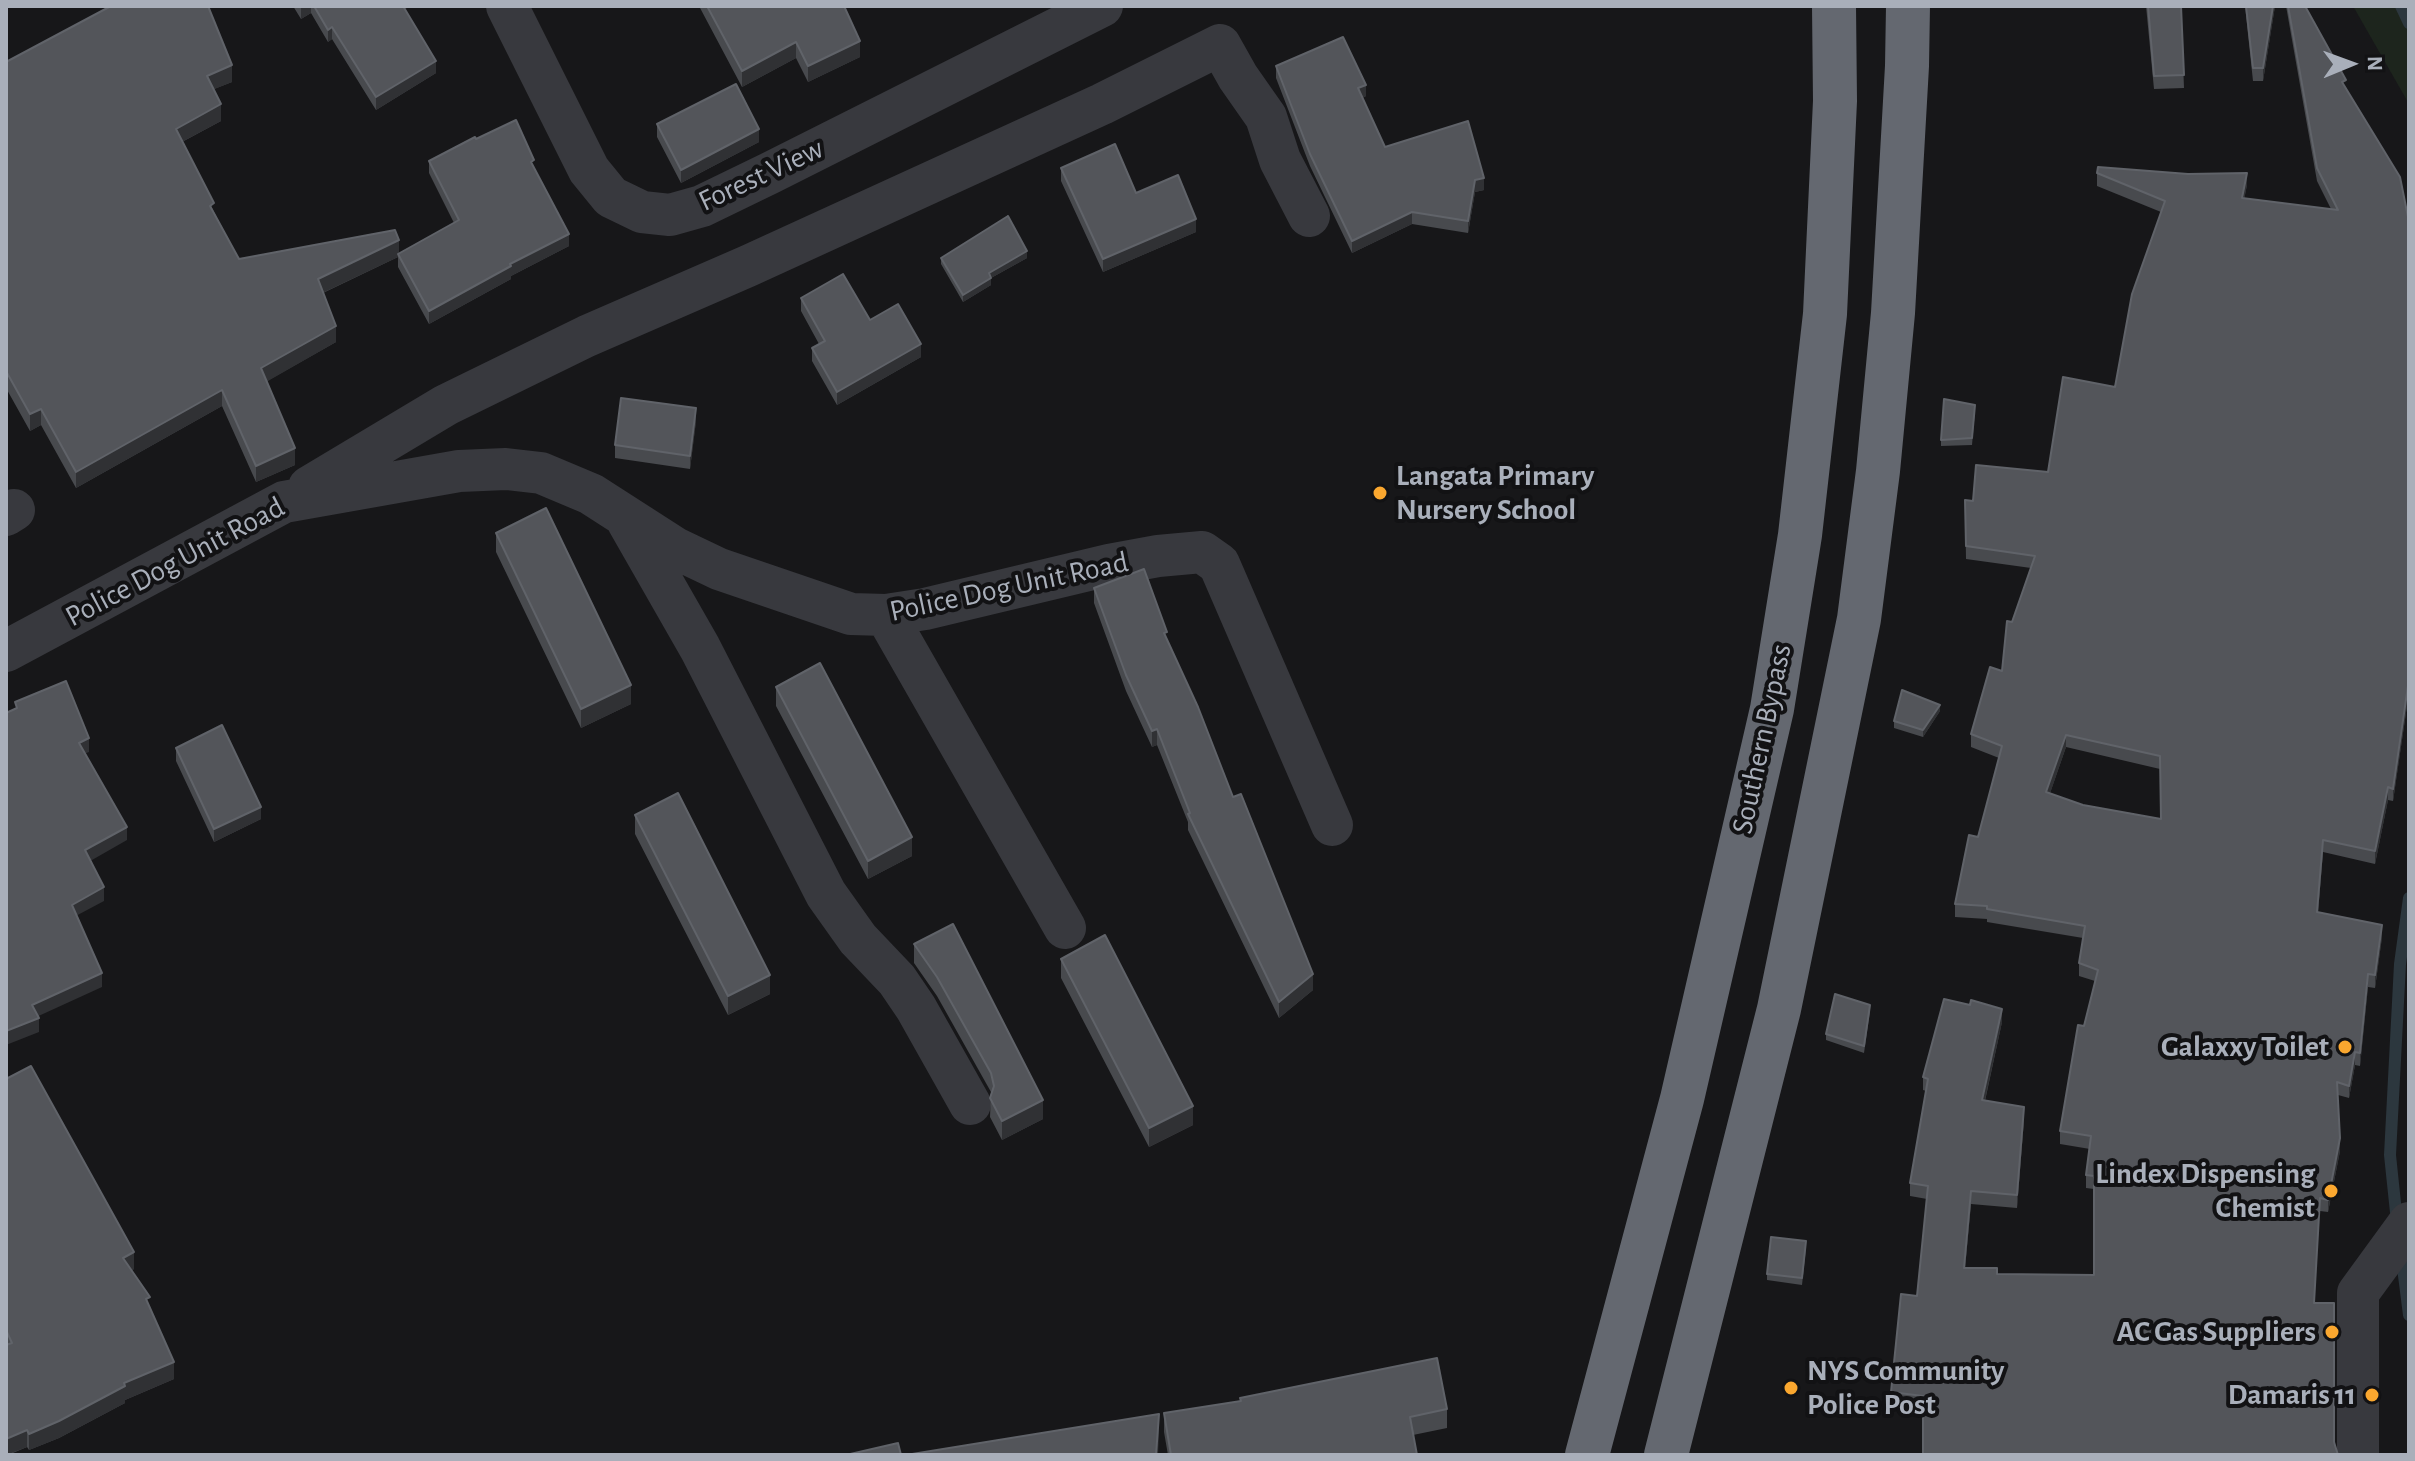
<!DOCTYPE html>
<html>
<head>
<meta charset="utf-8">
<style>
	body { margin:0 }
	#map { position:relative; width:2415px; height:1461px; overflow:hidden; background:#171719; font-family:"Alegreya Sans",sans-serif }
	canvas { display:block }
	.frame { position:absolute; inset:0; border:8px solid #a9afba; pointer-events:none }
	.north { position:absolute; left:2311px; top:24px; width:80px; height:80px; -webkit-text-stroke:6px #121214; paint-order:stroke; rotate:89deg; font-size:22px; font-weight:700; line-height:32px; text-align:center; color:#a9afba }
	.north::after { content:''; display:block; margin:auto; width:28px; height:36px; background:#a9afba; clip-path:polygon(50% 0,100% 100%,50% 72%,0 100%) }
</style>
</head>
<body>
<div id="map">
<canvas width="2415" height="1461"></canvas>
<div class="frame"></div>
<div class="north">N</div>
</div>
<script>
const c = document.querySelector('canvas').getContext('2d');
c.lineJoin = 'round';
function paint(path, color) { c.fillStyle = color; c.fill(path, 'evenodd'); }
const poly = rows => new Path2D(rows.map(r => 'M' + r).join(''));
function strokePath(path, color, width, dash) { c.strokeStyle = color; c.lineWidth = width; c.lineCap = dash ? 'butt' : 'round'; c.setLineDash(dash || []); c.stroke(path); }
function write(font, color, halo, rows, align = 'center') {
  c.font = font + ' "Alegreya Sans",sans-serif'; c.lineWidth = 8; c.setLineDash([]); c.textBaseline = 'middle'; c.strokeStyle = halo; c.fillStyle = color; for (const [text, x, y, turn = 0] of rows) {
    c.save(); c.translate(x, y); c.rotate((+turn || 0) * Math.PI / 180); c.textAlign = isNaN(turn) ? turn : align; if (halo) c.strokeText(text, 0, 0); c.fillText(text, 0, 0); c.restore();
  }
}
paint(poly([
	[2353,6,2409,6,2409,104]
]), '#1d251d');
strokePath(poly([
	[2401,6,2409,23],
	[2397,1222,2390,1155,2400,964,2409,898],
	[2401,1252,2409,1315]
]), '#2c373e', 12);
strokePath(poly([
	[507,6,589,170,611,197,642,212,670,215,702,206,770,173,1102,6],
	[309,487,446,405,587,336,748,266,1102,104,1220,45,1238,77,1266,117,1280,160,1309,216],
	[6,515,14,510],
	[628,522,700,648,826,894,858,939,897,980,916,1008,970,1104],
	[886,615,1065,928],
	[6,651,284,502,459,471,506,469,541,473,591,494,675,548,719,569,851,614,886,615,925,609,1109,565,1158,556,1202,552,1219,564,1332,825],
	[2358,1455,2358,1293,2409,1223]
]), '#38393e', 42);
strokePath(poly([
	[1587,1455,1682,1099,1772,709,1800,535,1825,314,1835,101,1834,6],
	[1666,1455,1779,1009,1859,619,1878,471,1893,313,1907,66,1908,6]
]), '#646870', 44);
paint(poly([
	[107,6,208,6,232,82,214,89,221,121,182,142,214,212,239,259,399,254,454,223,429,173,429,161,476,139,534,167,569,246,511,276,511,279,429,324,398,267,398,257,323,293,336,342,267,381,295,465,256,482,222,406,76,488,41,425,30,431,6,388,6,62,107,9],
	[293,6,413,6,404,9,436,73,376,110,332,39,328,42,311,13,301,19],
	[699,6,844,6,860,57,808,82,796,58,742,87],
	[2146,6,2181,6,2184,88,2154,89],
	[2245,6,2275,6,2263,81,2253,81],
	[2286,6,2305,6,2346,89,2409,222,2409,692,2393,801,2388,800,2375,864,2323,852,2318,913,2382,937,2375,988,2368,987,2360,1066,2355,1065,2349,1098,2338,1095,2340,1151,2328,1212,2320,1211,1923,1408,1891,1405,1891,1392,1917,1296,1927,1199,1910,1196,1910,1183,1926,1091,1923,1090,1923,1077,2002,1022,1985,1101,2024,1120,2017,1208,1971,1204,1965,1268,1997,1274,2094,1275,2094,1189,2086,1188,2086,1175,2090,1149,2060,1144,2060,1131,2095,981,2079,976,2079,963,2083,938,1987,922,1987,919,1955,917,1955,904,1978,837,1999,758,1971,747,1971,734,2002,671,2012,622,2031,568,1966,559,1965,500,1973,501,2048,472,2115,387,2161,212,2097,186,2097,173,2247,185,2244,199,2331,209,2317,181],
	[2066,747,2160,769,2161,819,2083,805,2050,793],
	[1276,66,1366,96,1362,98,1385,147,1484,190,1475,192,1468,233,1412,224,1352,253,1310,166,1276,78],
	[657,124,759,142,681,183,657,137],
	[1061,168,1136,193,1196,232,1103,272,1061,181],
	[941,258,1027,258,991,278,991,285,963,302,941,264],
	[801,298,870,320,921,357,837,405,812,361,812,348,819,344,801,311],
	[1975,411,1972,445,1941,446,1941,440],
	[696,421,690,469,615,458,615,445],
	[496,533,631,704,581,728,496,552],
	[1094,588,1167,640,1313,990,1279,1018,1188,830,1188,822,1157,745,1152,747,1126,691,1094,603],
	[776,687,912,856,868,879,776,706],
	[1940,711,1923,737,1894,728,1894,721],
	[176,748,261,819,214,842,176,761],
	[635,815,770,994,728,1015,635,834],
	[914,944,1043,1119,1002,1140,990,1117,991,1092,937,996,914,963],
	[1061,959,1193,1125,1149,1147,1061,978],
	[1870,1011,1864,1053,1826,1040,1826,1034],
	[6,1079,134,1269,132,1270,150,1307,174,1379,125,1400,125,1403,59,1438,29,1450,27,1447,8,1455,6,1455],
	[1806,1248,1802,1285,1767,1280,1767,1274],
	[1447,1409,1447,1428,1413,1435,1417,1455,1168,1455,1164,1432,1164,1413]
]), '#484a4e');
paint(poly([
	[302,6,311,6,311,13,301,19,301,7],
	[2273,6,2275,6,2263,81,2263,68],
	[332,27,332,39,328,42,328,30],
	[860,41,860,57,808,82,808,66],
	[796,42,796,58,742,87,742,71],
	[436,61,436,73,376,110,376,97],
	[232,65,232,82,207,92,207,76],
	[1366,85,1366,96,1358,100,1358,88],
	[221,104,221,121,176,145,176,129],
	[759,129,759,142,681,183,681,170],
	[2247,173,2247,185,2242,211,2242,198],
	[1484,178,1484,190,1475,192,1468,233,1468,221,1475,180],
	[1412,212,1412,224,1352,253,1352,241],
	[1196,219,1196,232,1103,272,1103,259],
	[569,234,569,246,511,276,511,279,429,324,429,311,510,264],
	[399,240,399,256,398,254,398,257,318,295,318,279],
	[1027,251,1027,258,991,278,991,285,963,302,963,295,989,273],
	[336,326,336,342,261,385,261,368],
	[921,344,921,357,837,405,837,392],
	[222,390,222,406,76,488,76,472],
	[696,408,696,421,690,469,690,456],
	[41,409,41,425,30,431,30,414],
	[295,448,295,465,256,482,256,466],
	[2409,679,2409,692,2393,801,2393,789],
	[631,685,631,704,581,728,581,709],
	[1940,705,1940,711,1923,737,1923,730],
	[1157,729,1157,745,1152,747,1152,731],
	[2066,735,2066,747,2046,805,2046,792],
	[89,738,89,752,79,756,79,743],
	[2388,787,2388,800,2375,864,2375,851],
	[261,807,261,819,214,842,214,829],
	[127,827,127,840,85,864,85,850],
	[912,837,912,856,868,879,868,861],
	[2323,840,2323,852,2317,925,2317,912],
	[104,887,104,901,72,918,72,905],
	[2382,925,2382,937,2375,988,2375,975],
	[102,973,102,987,32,1019,32,1005],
	[1313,974,1313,990,1279,1018,1279,1002],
	[2368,974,2368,987,2360,1066,2360,1053],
	[770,975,770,994,728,1015,728,996],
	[2002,1009,2002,1022,1982,1113,1982,1100],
	[39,1018,39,1032,6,1045,6,1031],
	[2355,1052,2355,1065,2349,1098,2349,1086],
	[1043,1100,1043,1119,1002,1140,1002,1121],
	[1193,1106,1193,1125,1149,1147,1149,1128],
	[2024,1107,2024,1120,2017,1208,2017,1195],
	[2340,1138,2340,1151,2328,1212,2328,1200],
	[1971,1191,1971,1204,1964,1280,1964,1268],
	[134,1252,134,1269,123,1275,123,1258],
	[174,1362,174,1379,125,1400,125,1403,59,1438,29,1450,29,1434,124,1383],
	[1159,1414,1159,1433,1158,1455,1156,1455],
	[27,1430,27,1447,6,1455,6,1439]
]), '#303134');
const building = poly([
	[111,6,208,6,232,65,207,76,221,104,176,129,214,203,210,206,239,259,395,230,399,240,318,279,336,326,261,368,295,448,256,466,222,390,76,472,41,409,30,414,6,371,6,62,111,6],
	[314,6,403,6,436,61,376,97,332,27,328,30,314,6],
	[707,6,844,6,860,41,808,66,796,42,742,71,707,6],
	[2148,6,2181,6,2184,75,2154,76,2148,6],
	[2246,6,2273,6,2263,68,2253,68,2246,6],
	[2288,6,2305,6,2346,80,2342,82,2400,177,2409,222,2409,679,2393,789,2388,787,2375,851,2323,840,2317,912,2382,925,2375,975,2368,974,2360,1053,2355,1052,2349,1086,2337,1082,2340,1138,2328,1200,2320,1198,2314,1303,2334,1303,2334,1442,2338,1455,1923,1455,1923,1396,1891,1392,1901,1294,1917,1296,1928,1186,1910,1183,1928,1079,1923,1077,1944,999,1970,1005,1971,1000,2002,1009,1982,1100,2024,1107,2017,1195,1971,1191,1964,1268,1997,1268,1997,1274,2094,1275,2094,1176,2086,1175,2091,1136,2060,1131,2078,1025,2084,1026,2098,970,2079,963,2085,926,1987,909,1987,906,1955,904,1969,835,1978,837,2002,746,1971,734,1990,667,2002,671,2007,621,2012,622,2035,556,1966,546,1965,500,1973,501,1976,465,2048,472,2063,377,2115,387,2132,294,2165,201,2097,173,2098,167,2188,174,2247,173,2242,198,2338,210,2317,168,2288,6],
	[2066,735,2160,756,2161,819,2083,805,2046,792,2066,735],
	[1343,37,1366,85,1358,88,1385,147,1468,121,1484,178,1475,180,1468,221,1412,212,1352,241,1310,154,1276,66,1343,37],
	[736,84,759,129,681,170,657,124,736,84],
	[516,120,534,160,531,162,569,234,510,264,511,266,429,311,398,254,459,220,429,161,475,137,476,139,516,120],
	[1115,144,1136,193,1178,175,1196,219,1103,259,1061,168,1115,144],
	[1008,216,1027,251,989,273,991,278,963,295,941,258,1008,216],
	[843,274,870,320,898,304,921,344,837,392,812,348,825,341,801,298,843,274],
	[621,398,696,408,690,456,615,445,621,398],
	[1944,399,1975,405,1972,438,1941,440,1944,399],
	[546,508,631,685,581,709,496,533,546,508],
	[1144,569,1167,632,1164,633,1198,707,1233,797,1241,794,1313,974,1279,1002,1188,814,1190,813,1157,729,1152,731,1126,675,1094,588,1144,569],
	[820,663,912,837,868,861,776,687,820,663],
	[66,681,89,738,79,743,127,827,85,850,104,887,72,905,102,973,32,1005,39,1018,6,1031,6,713,17,708,15,702,66,681],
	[1902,690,1940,705,1923,730,1894,721,1902,690],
	[222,725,261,807,214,829,176,748,222,725],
	[678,793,770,975,728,996,635,815,678,793],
	[953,924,1043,1100,1002,1121,990,1098,994,1086,991,1073,937,977,914,944,953,924],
	[1105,935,1193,1106,1149,1128,1061,959,1105,935],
	[1835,994,1870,1005,1864,1046,1826,1034,1835,994],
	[31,1066,134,1252,123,1258,150,1297,146,1299,174,1362,124,1383,125,1386,59,1421,29,1434,27,1430,6,1439,6,1345,12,1343,6,1330,6,1079,31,1066],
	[1771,1237,1806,1241,1802,1278,1767,1274,1771,1237],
	[1437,1358,1447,1409,1410,1417,1417,1455,1171,1455,1164,1413,1241,1401,1240,1398,1437,1358],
	[1159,1414,1156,1455,906,1455,1159,1414],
	[898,1443,901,1455,846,1455,898,1443]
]);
paint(building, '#53555a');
strokePath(building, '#606369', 2);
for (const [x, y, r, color] of [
	[1380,493,8,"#faa72f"],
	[2345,1047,8,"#faa72f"],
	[2331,1191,8,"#faa72f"],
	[2332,1332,8,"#faa72f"],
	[1791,1388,8,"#faa72f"],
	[2372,1395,8,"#faa72f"]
]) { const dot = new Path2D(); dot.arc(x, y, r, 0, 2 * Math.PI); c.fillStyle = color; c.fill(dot); strokePath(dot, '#121214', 3); }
write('30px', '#a9afba', '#121214', [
	["Forest View",761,175,-25],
	["Police Dog Unit Road",175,562,-28],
	["Police Dog Unit Road",1009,587,-12],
	["Southern Bypass",1762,739,-78]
]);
write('bold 30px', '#a9afba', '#121214', [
	["Langata Primary",1396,476,"left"],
	["Nursery School",1396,510,"left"],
	["Galaxxy Toilet",2329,1047],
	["Lindex Dispensing",2315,1174],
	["Chemist",2315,1208],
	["AC Gas Suppliers",2316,1332],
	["NYS Community",1807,1371,"left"],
	["Police Post",1807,1405,"left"],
	["Damaris 11",2356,1395]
], 'right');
</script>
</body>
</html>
